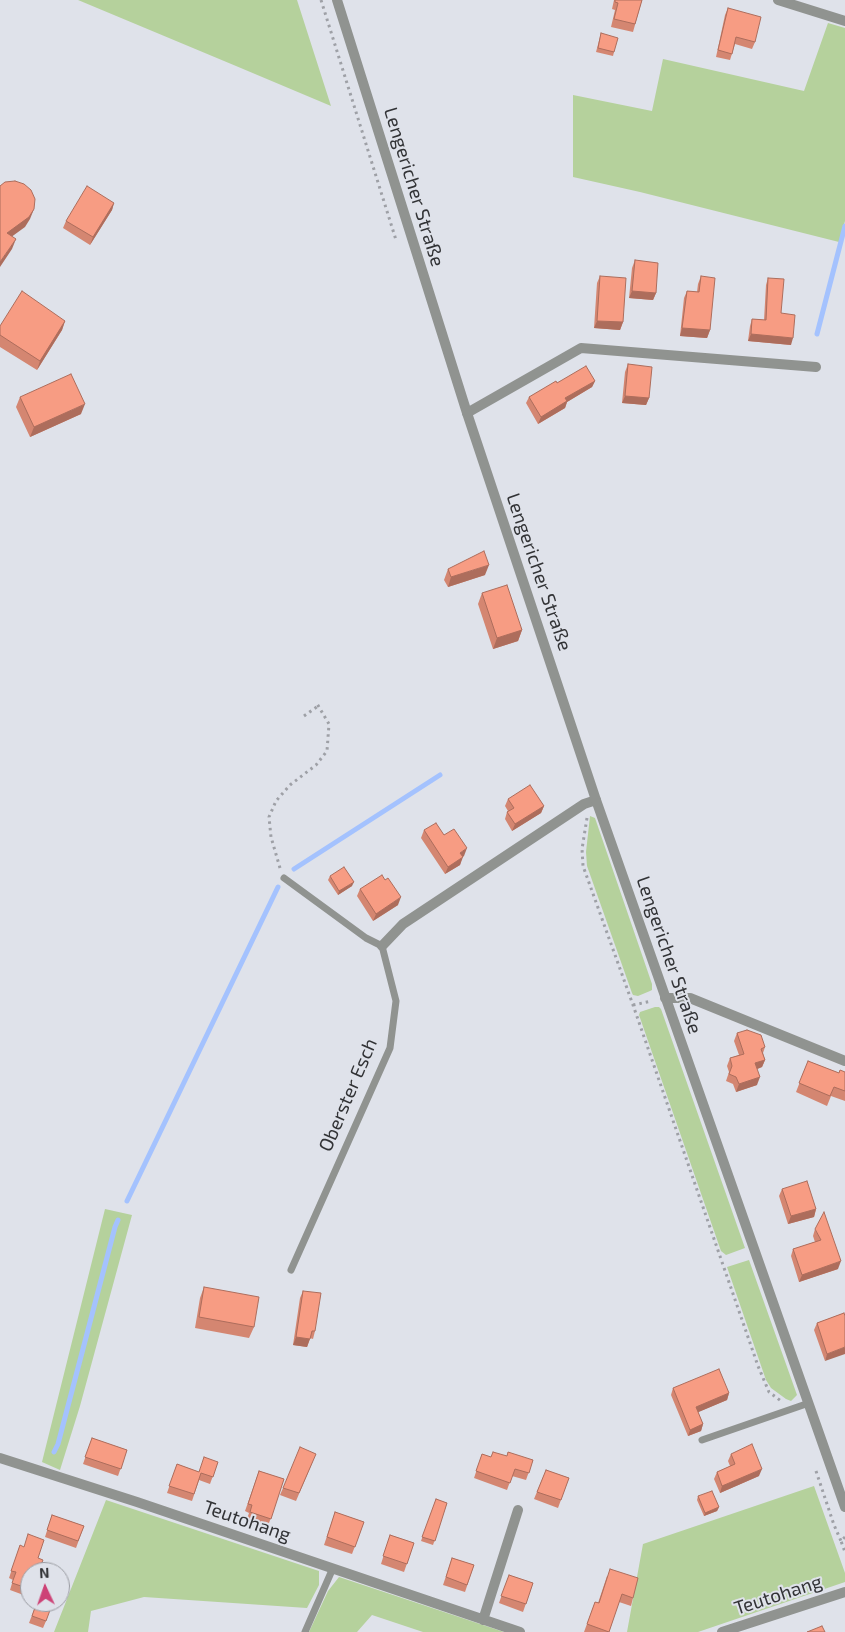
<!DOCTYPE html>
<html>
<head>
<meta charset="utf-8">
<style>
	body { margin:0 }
	#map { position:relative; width:845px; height:1632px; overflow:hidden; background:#dfe2ea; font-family:"Exo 2",sans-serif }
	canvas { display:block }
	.north { position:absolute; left:20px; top:1562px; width:50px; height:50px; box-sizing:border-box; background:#dfe2ea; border:1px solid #9a9ca2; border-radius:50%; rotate:357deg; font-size:14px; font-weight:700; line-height:20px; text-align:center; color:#323336 }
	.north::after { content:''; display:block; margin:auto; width:18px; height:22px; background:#cd4276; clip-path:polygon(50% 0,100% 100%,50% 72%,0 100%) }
</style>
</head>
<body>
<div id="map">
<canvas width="845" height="1632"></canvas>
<div class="north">N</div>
</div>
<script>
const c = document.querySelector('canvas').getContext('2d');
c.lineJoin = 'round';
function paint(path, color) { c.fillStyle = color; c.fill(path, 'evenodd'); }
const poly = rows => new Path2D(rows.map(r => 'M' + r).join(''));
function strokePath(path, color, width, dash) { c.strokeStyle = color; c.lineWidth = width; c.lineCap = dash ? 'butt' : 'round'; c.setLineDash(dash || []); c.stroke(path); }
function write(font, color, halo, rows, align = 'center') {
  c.font = font + ' "Exo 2",sans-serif'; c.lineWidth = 4; c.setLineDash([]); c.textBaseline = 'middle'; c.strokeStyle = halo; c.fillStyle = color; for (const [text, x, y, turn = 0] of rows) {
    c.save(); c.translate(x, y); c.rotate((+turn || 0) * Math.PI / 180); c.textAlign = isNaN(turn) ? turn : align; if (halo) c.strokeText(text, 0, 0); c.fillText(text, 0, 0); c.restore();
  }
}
paint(poly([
	[78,0,297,0,331,106,236,66],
	[828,23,845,28,845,221,839,242,640,192,573,177,573,95,652,111,663,59,804,91],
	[590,816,595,818,652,984,652,990,650,991,638,996,633,995,632,993,587,866,586,852],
	[655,1007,659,1007,661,1009,745,1248,726,1255,721,1251,639,1015,640,1012],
	[105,1209,132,1215,80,1406,60,1470,42,1462],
	[749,1260,797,1395,791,1401,786,1399,771,1388,766,1380,727,1267],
	[814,1486,845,1573,845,1582,698,1632,627,1632,643,1544],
	[106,1500,319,1571,319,1585,307,1608,144,1597,91,1611,88,1632,54,1632],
	[339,1577,504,1632,423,1632,372,1615,357,1632,309,1632,328,1591]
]), '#b5d19c');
strokePath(poly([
	[817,334,845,226],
	[294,869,440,775],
	[127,1201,278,887],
	[54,1452,58,1444,115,1227,118,1220]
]), '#a4c2fe', 5);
strokePath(poly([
	[321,0,396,240],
	[304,716,318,706],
	[587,818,582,849,583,866,633,1005,758,1366,769,1392,781,1401],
	[280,868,271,837,269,817,276,801,290,785,316,765,327,751,329,724,316,702],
	[633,1005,652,1001],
	[816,1471,834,1525,841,1541],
	[845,1537,841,1541,845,1552]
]), '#9ea0a6', 3, [2.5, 4]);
strokePath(poly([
	[284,878,366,938,382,946,396,1001,390,1048,291,1270],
	[702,1440,809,1403],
	[305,1632,333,1568]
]), '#909390', 7);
strokePath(poly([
	[778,0,845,21],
	[467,413,581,348,816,367],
	[382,946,403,924,584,804,596,800],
	[665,998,690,998,845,1061],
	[0,1458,137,1502,520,1632],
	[483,1620,518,1510],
	[722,1632,845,1592]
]), '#909390', 10);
strokePath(poly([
	[337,0,467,413,596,800,845,1507]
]), '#909390', 10);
paint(poly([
	[614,0,642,0,633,32,611,27,615,10,612,9],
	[728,8,755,42,752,49,735,44,730,60,716,57,725,15],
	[601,33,614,52,613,56,596,52],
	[114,203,112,210,90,245,63,228,66,221],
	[635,260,656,293,653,300,629,298,632,268],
	[600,276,623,322,620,330,594,328,597,283],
	[701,276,710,330,707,338,680,336,684,298,687,291,697,292,698,284],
	[768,278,781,313,791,345,748,341,750,326,752,319,764,320,766,285],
	[65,321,62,330,37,370,0,347,0,326],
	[628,364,649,398,646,405,622,403,625,372],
	[595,381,592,387,567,402,565,408,538,424,526,403,529,397,557,383],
	[20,397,81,414,30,437,16,407],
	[448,569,485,575,448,587,444,580],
	[482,593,522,630,518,641,493,649,478,604],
	[508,799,544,806,541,813,512,831,505,819,507,812,508,811,505,806],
	[424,830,444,835,464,856,462,857,460,865,445,874,421,838],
	[330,876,352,886,338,895,328,880],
	[360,889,398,905,373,921,357,896],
	[737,1033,765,1047,763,1053,765,1060,762,1067,757,1069,757,1085,736,1092,733,1084,726,1081,729,1072,727,1066,730,1058,739,1055,734,1041],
	[808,1061,839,1073,845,1072,845,1101,831,1096,827,1106,796,1092],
	[782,1189,816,1209,814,1217,788,1224,779,1196],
	[815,1229,838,1269,799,1282,791,1256,793,1249,815,1242,813,1236],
	[204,1287,254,1327,249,1338,195,1328,200,1298],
	[303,1291,315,1331,313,1339,310,1338,307,1347,293,1345,300,1298],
	[844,1313,825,1361,814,1330,817,1323],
	[673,1388,729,1393,727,1400,698,1412,703,1424,701,1431,688,1436,671,1395],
	[92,1438,127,1450,118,1476,83,1464],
	[482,1454,491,1457,507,1456,533,1460,526,1480,512,1476,507,1490,474,1478],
	[731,1454,759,1476,720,1493,714,1479,717,1472,730,1466,728,1461],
	[313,1461,296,1501,280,1495,283,1488],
	[218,1462,210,1484,199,1480,192,1501,167,1493,177,1464,199,1472],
	[546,1470,569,1478,558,1508,534,1499],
	[259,1471,284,1479,268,1526,247,1519,249,1513,245,1511],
	[698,1496,719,1507,717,1511,704,1516,697,1500],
	[436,1499,447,1503,433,1545,421,1541],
	[335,1512,364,1522,352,1554,324,1545],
	[52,1515,84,1526,76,1548,45,1537],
	[390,1535,414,1543,404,1572,381,1564],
	[20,1545,30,1572,29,1597,10,1590,13,1580,9,1578],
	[452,1558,474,1565,465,1592,443,1585],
	[509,1575,533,1583,523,1612,499,1603],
	[607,1576,633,1598,631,1606,619,1602,609,1632,584,1632,595,1602,598,1603],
	[37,1602,46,1621,43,1628,29,1623]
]), '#d48671');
paint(poly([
	[114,203,112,210,90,245,93,237],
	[34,209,30,219,25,227,3,243,7,233],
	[16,239,12,249,0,267,0,262],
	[632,291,656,293,653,300,629,298],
	[65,321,62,330,37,370,40,361],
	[597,321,623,322,620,330,594,328],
	[682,328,710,330,707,338,680,336],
	[751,334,793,338,791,345,748,341],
	[595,381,592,387,567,402,565,408,538,424,541,417,565,398],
	[625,396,649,398,646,405,622,403],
	[85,404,81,414,30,437,34,427],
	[489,565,485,575,448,587,451,577],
	[522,630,518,641,493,649,497,638],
	[544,806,541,813,512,831,515,824],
	[467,848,464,856,457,860,460,853],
	[463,857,460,865,445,874,448,867],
	[354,882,352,886,338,895,339,891],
	[401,897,398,905,373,921,376,914],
	[765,1060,762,1067,752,1071,755,1063],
	[760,1077,757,1085,736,1092,739,1084],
	[816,1209,814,1217,788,1224,791,1216],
	[841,1261,838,1269,799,1282,802,1275],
	[296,1337,310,1339,307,1347,293,1345],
	[845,1347,845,1354,825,1361,827,1354],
	[729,1393,727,1400,694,1414,696,1407],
	[703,1424,701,1431,688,1436,690,1430],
	[762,1469,759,1476,720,1493,722,1486],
	[719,1507,717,1511,704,1516,705,1513]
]), '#ad6d5c');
const building = poly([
	[615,0,642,0,635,24,614,19,618,3,615,2,615,0],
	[728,8,761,17,755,42,736,37,732,54,718,50,728,8],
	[601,33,618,38,614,52,598,48,601,33],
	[15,181,24,184,31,190,35,199,34,209,29,217,7,233,16,239,0,262,0,186,5,182,15,181],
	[87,186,114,203,93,237,66,221,87,186],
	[635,260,658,263,656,293,632,291,635,260],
	[600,276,626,278,623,322,597,321,600,276],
	[701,276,715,278,710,330,682,328,687,291,699,292,701,276],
	[768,278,784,279,781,313,795,315,793,338,751,334,752,319,766,320,768,278],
	[22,291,65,321,40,361,0,335,0,326,22,291],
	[628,364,652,367,649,398,625,396,628,364],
	[586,366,595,381,565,398,567,401,541,417,529,397,556,381,557,383,586,366],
	[71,374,85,404,34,427,20,397,71,374],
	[484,551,489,565,451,577,448,569,484,551],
	[507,585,522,630,497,638,482,593,507,585],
	[530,785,544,806,515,824,507,812,514,808,508,799,530,785],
	[436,823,444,835,454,829,467,848,460,853,463,857,448,867,424,830,436,823],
	[344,867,354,882,339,891,330,876,344,867],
	[382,875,385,880,388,878,401,897,376,914,360,889,382,875],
	[747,1030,761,1035,765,1047,761,1049,765,1060,755,1063,760,1077,739,1084,736,1077,729,1074,732,1066,730,1058,744,1054,737,1033,747,1030],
	[808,1061,839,1073,840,1070,845,1072,845,1091,834,1087,830,1096,799,1083,808,1061],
	[807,1181,816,1209,791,1216,782,1189,807,1181],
	[824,1212,841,1261,802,1275,793,1249,821,1240,815,1229,824,1212],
	[204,1287,259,1297,254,1327,199,1317,204,1287],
	[303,1291,321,1293,315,1331,312,1331,310,1339,296,1337,303,1291],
	[844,1313,845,1316,845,1347,827,1354,817,1323,844,1313],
	[719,1369,729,1393,696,1407,703,1424,690,1430,673,1388,719,1369],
	[92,1438,127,1450,121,1469,85,1457,92,1438],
	[752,1444,762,1469,722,1486,717,1472,735,1464,731,1454,752,1444],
	[300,1447,316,1454,299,1493,283,1488,300,1447],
	[493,1452,507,1456,508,1452,533,1460,529,1473,515,1469,510,1483,476,1471,482,1454,491,1457,493,1452],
	[204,1457,218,1462,213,1477,201,1473,194,1494,169,1486,177,1464,199,1472,204,1457],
	[546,1470,569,1478,561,1500,537,1492,546,1470],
	[259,1471,284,1479,271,1519,250,1512,252,1505,248,1504,259,1471],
	[712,1491,719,1507,705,1513,698,1496,712,1491],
	[436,1499,447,1503,435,1541,422,1537,436,1499],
	[335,1512,364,1522,355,1547,327,1537,335,1512],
	[52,1515,84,1526,78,1541,47,1530,52,1515],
	[28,1534,44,1540,38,1558,43,1560,38,1572,30,1572,30,1589,12,1583,16,1572,11,1571,20,1545,24,1547,28,1534],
	[390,1535,414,1543,407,1564,383,1556,390,1535],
	[452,1558,474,1565,467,1585,446,1577,452,1558],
	[610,1569,638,1578,633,1598,622,1594,609,1632,587,1624,595,1602,599,1603,610,1569],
	[509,1575,533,1583,526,1604,501,1596,509,1575],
	[37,1602,53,1602,46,1621,32,1616,37,1602],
	[822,1626,825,1632,807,1632,822,1626]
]);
paint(building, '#f79c83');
strokePath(building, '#ad6d5c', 1);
write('19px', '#323336', '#dfe2ea', [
	["Lengericher Straße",414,187,73],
	["Lengericher Straße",539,572,71],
	["Lengericher Straße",669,955,71],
	["Oberster Esch",348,1095,-67],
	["Teutohang",247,1521,19],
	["Teutohang",778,1595,-18]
]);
</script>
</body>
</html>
